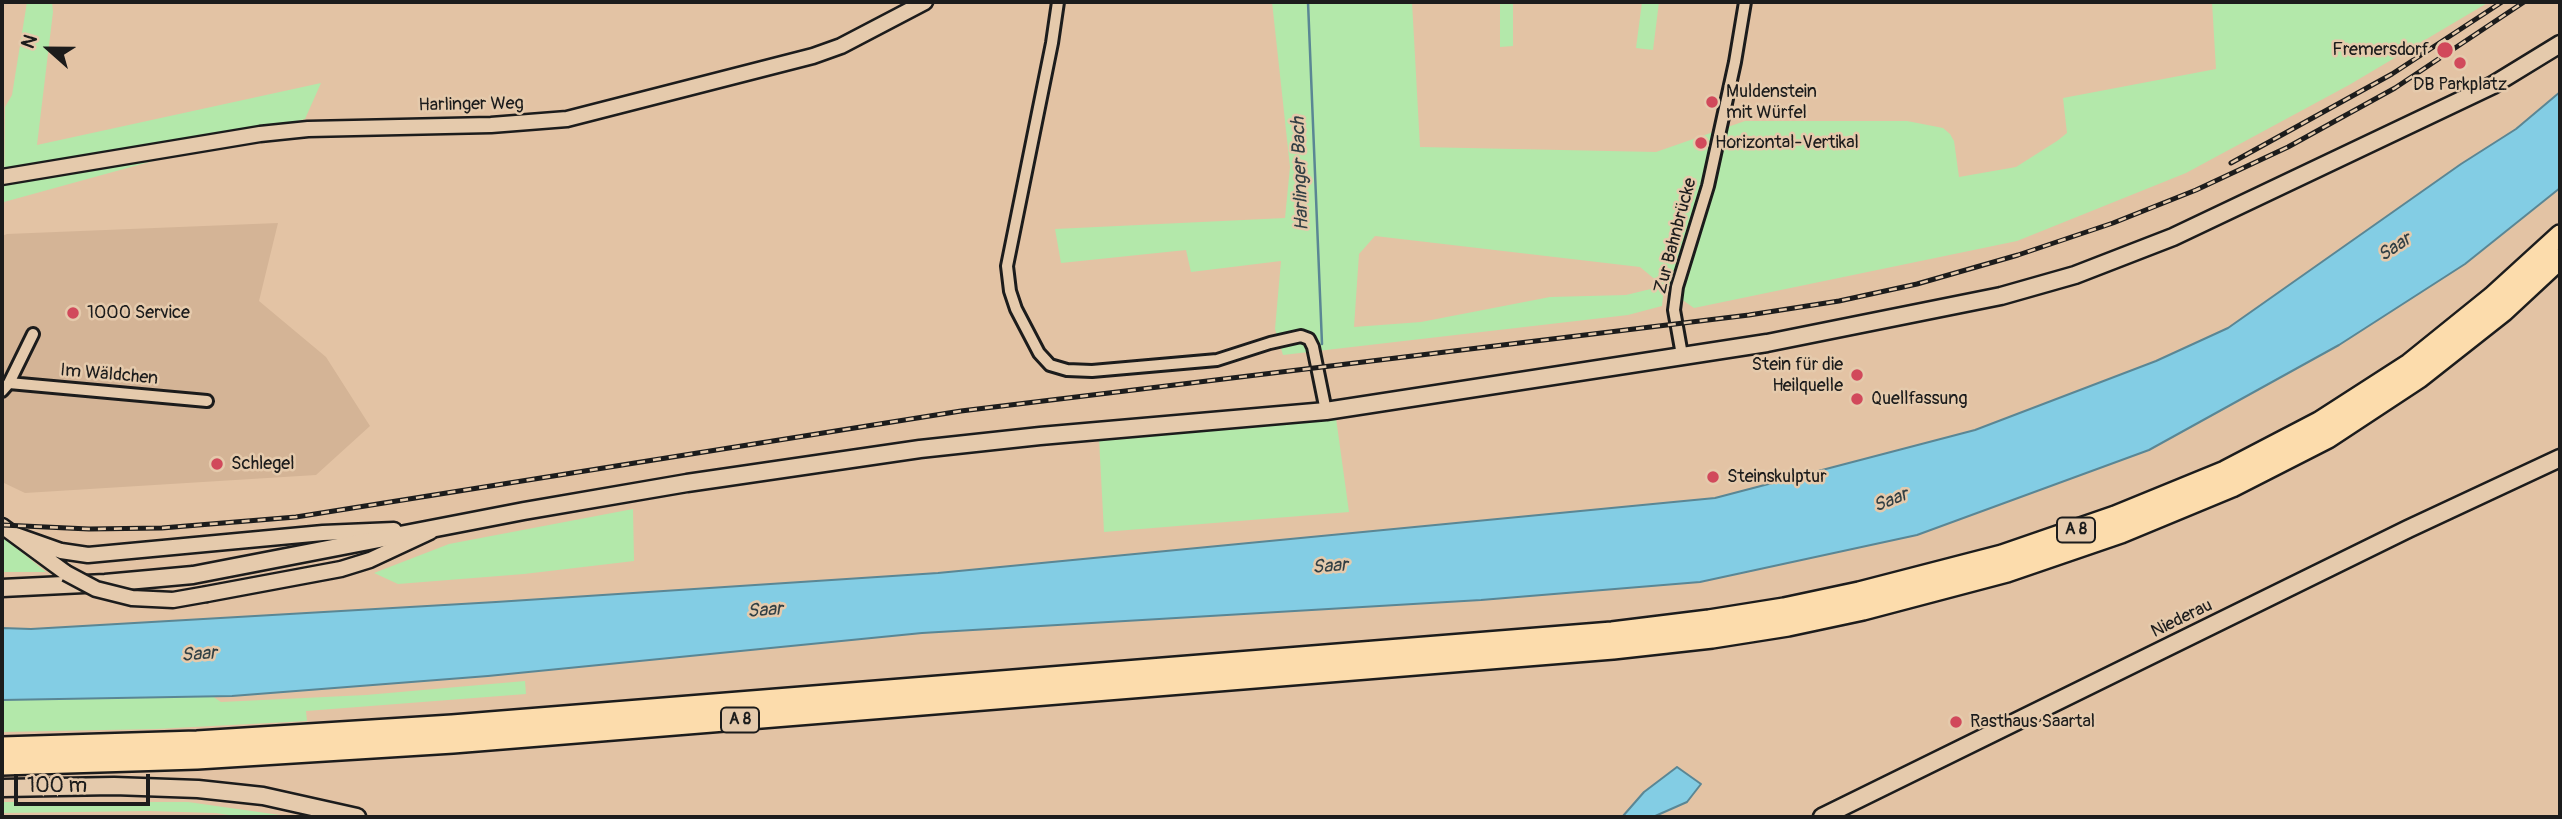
<!DOCTYPE html>
<html>
<head>
<meta charset="utf-8">
<style>
	body { margin:0 }
	#map { position:relative; width:2562px; height:819px; overflow:hidden; background:#e3c3a4; font-family:Pangolin,sans-serif }
	canvas { display:block }
	.frame { position:absolute; inset:0; border:4px solid #1c1c1c; pointer-events:none }
	.north { position:absolute; left:14px; top:14px; width:70px; height:70px; -webkit-text-stroke:5px #e5caac; paint-order:stroke; rotate:291deg; font-size:19px; font-weight:700; line-height:28px; text-align:center; color:#1c1c1c }
	.north::after { content:''; display:block; margin:auto; width:24px; height:32px; background:#1c1c1c; clip-path:polygon(50% 0,100% 100%,50% 72%,0 100%) }
	.scale { position:absolute; left:14px; top:774px; width:136px; height:32px; box-sizing:border-box; border:4px solid #1c1c1c; border-top:0; padding-left:9px; font-size:21px; line-height:24px; white-space:nowrap; color:#1c1c1c; -webkit-text-stroke:5px #e5caac; paint-order:stroke }
</style>
</head>
<body>
<div id="map">
<canvas width="2562" height="819"></canvas>
<div class="frame"></div>
<div class="north">N</div>
<div class="scale">100 m</div>
</div>
<script>
const c = document.querySelector('canvas').getContext('2d');
c.lineJoin = 'round';
function paint(path, color) { c.fillStyle = color; c.fill(path, 'evenodd'); }
const poly = rows => new Path2D(rows.map(r => 'M' + r).join(''));
function strokePath(path, color, width, dash) { c.strokeStyle = color; c.lineWidth = width; c.lineCap = dash ? 'butt' : 'round'; c.setLineDash(dash || []); c.stroke(path); }
function write(font, color, halo, rows, align = 'center') {
  c.font = font + ' Pangolin,sans-serif'; c.lineWidth = 5; c.setLineDash([]); c.textBaseline = 'middle'; c.strokeStyle = halo; c.fillStyle = color; for (const [text, x, y, turn = 0] of rows) {
    c.save(); c.translate(x, y); c.rotate((+turn || 0) * Math.PI / 180); c.textAlign = isNaN(turn) ? turn : align; if (halo) c.strokeText(text, 0, 0); c.fillText(text, 0, 0); c.restore();
  }
}
paint(poly([
	[278,223,259,301,326,357,370,426,316,475,25,493,2,482,2,236,7,234]
]), '#d4b496');
paint(poly([
	[27,2,52,2,53,12,37,145,321,83,305,119,4,202,5,107,12,95],
	[1272,2,1412,2,1420,147,1656,152,1745,121,1907,121,1943,128,1950,134,1954,141,1959,177,2016,167,2057,141,2067,133,2063,98,2216,69,2212,2,2489,2,2349,85,2186,173,2017,241,1694,308,1664,287,1662,306,1628,315,1283,355,1275,329,1281,261,1191,272,1186,250,1061,263,1055,229,1285,218,1290,167],
	[1375,236,1640,267,1663,286,1626,295,1550,297,1421,322,1354,327,1359,254],
	[1500,2,1513,2,1513,46,1500,47],
	[1642,2,1659,2,1653,50,1636,48],
	[1336,418,1349,512,1104,532,1099,439],
	[633,509,634,561,524,574,398,584,374,573,449,544],
	[2,536,46,572,2,572],
	[525,681,526,694,306,711,307,721,156,729,2,732,2,700,212,696,221,702,366,695],
	[2,802,188,802,294,817,242,817,216,813,149,811,2,813]
]), '#b3e8aa');
const water = poly([
	[2560,92,2560,188,2465,264,2339,345,2149,450,1917,535,1700,582,1481,600,922,633,488,676,232,696,2,700,2,628,31,629,496,602,938,573,1715,498,1975,430,2156,361,2228,328,2461,164,2516,129,2560,92],
	[1677,767,1701,784,1687,802,1653,817,1623,816,1644,792,1677,767]
]);
paint(water, '#83cde4');
strokePath(water, '#5a8694', 2);
strokePath(poly([
	[1308,2,1322,344]
]), '#5a8694', 2.5);
const minor = poly([
	[1058,2,1052,43,1007,266,1010,291,1016,309,1039,353,1050,365,1067,370,1092,371,1217,360,1270,343,1301,336,1309,339,1313,347,1326,411],
	[1682,355,1674,310,1677,287,1708,186,1735,62,1745,2],
	[9,383,207,401],
	[2,391,9,383,33,334]
]);
const tertiary = poly([
	[2,177,260,134,308,129,491,125,567,119,813,56,841,46,925,2],
	[2,526,66,573],
	[13,534,61,551,88,555,323,533,394,530],
	[207,594,341,569,370,560,430,532]
]);
const secondary = poly([
	[2,588,105,583,193,575,524,511,687,483,920,449,1040,436,1326,411,1767,343,2001,296,2075,275,2173,237,2493,85,2560,44],
	[2,788,114,786,198,789,263,796,357,817],
	[1822,817,2408,529,2560,458]
]);
const motorway = poly([
	[2,747,197,741,452,725,1612,632,1709,620,1784,608,1859,592,2002,555,2115,516,2225,471,2319,422,2409,364,2492,297,2560,235],
	[2,765,197,759,453,743,1613,649,1712,638,1788,626,1863,610,2007,572,2121,533,2232,487,2328,438,2419,378,2504,311,2560,259]
]);
strokePath(minor, '#1c1c1c', 16);
strokePath(tertiary, '#1c1c1c', 19);
strokePath(secondary, '#1c1c1c', 21);
strokePath(motorway, '#1c1c1c', 24);
strokePath(minor, '#e5caac', 10);
strokePath(tertiary, '#e5caac', 14);
strokePath(secondary, '#e5caac', 16);
strokePath(motorway, '#fcdcac', 19);
const rail = poly([
	[2231,163,2392,74,2502,2],
	[2,525,89,529,162,528,296,517,961,411,1749,315,1839,301,1917,284,2018,255,2113,223,2196,190,2288,147,2395,88,2524,2]
]);
strokePath(rail, '#1c1c1c', 5);
strokePath(rail, '#e5caac', 2.5, [8]);
const tertiaryBridge = poly([
	[66,573,96,589,132,598,173,600,207,594]
]);
strokePath(tertiaryBridge, '#1c1c1c', 19, []);
strokePath(tertiaryBridge, '#e5caac', 14);
for (const [x, y, r, color] of [
	[2445,50,9,"#d1495b"],
	[2460,63,7,"#d1495b"],
	[1712,102,7,"#d1495b"],
	[1701,143,7,"#d1495b"],
	[73,313,7,"#d1495b"],
	[1857,375,7,"#d1495b"],
	[1857,399,7,"#d1495b"],
	[217,464,7,"#d1495b"],
	[1713,477,7,"#d1495b"],
	[1956,722,7,"#d1495b"]
]) { const dot = new Path2D(); dot.arc(x, y, r, 0, 2 * Math.PI); c.fillStyle = color; c.fill(dot); strokePath(dot, '#e5caac', 2.5); }
for (const [x, y, w] of [
	[2076,530,38],
	[740,720,38]
]) { const box = new Path2D(); box.roundRect(x - w / 2, y - 12.5, w, 25, 5); c.fillStyle = '#e5caac'; c.fill(box); strokePath(box, '#1c1c1c', 2); }
write('bold 16px', '#1c1c1c', null, [
	["A 8",2076,530],
	["A 8",740,720]
]);
write('18px', '#1c1c1c', '#e5caac', [
	["Fremersdorf",2429,50,"right"],
	["DB Parkplatz",2460,85,"center"],
	["Muldenstein",1726,92],
	["mit Würfel",1726,113],
	["Horizontal-Vertikal",1715,143],
	["1000 Service",87,313],
	["Stein für die",1843,365,"right"],
	["Heilquelle",1843,386,"right"],
	["Quellfassung",1871,399],
	["Schlegel",231,464],
	["Steinskulptur",1727,477],
	["Rasthaus Saartal",1970,722]
], 'left');
write('18px', '#1c1c1c', '#e5caac', [
	["Harlinger Weg",471,105,-1],
	["Zur Bahnbrücke",1676,236,-75],
	["Im Wäldchen",109,375,5],
	["Niederau",2182,619,-26]
]);
write('italic 19px', '#313f44', '#e5caac', [
	["Harlinger Bach",1301,174,-92],
	["Saar",2395,248,-34],
	["Saar",1891,501,-22],
	["Saar",1330,567,-4],
	["Saar",765,611,-4],
	["Saar",199,655,-4]
]);
</script>
</body>
</html>
